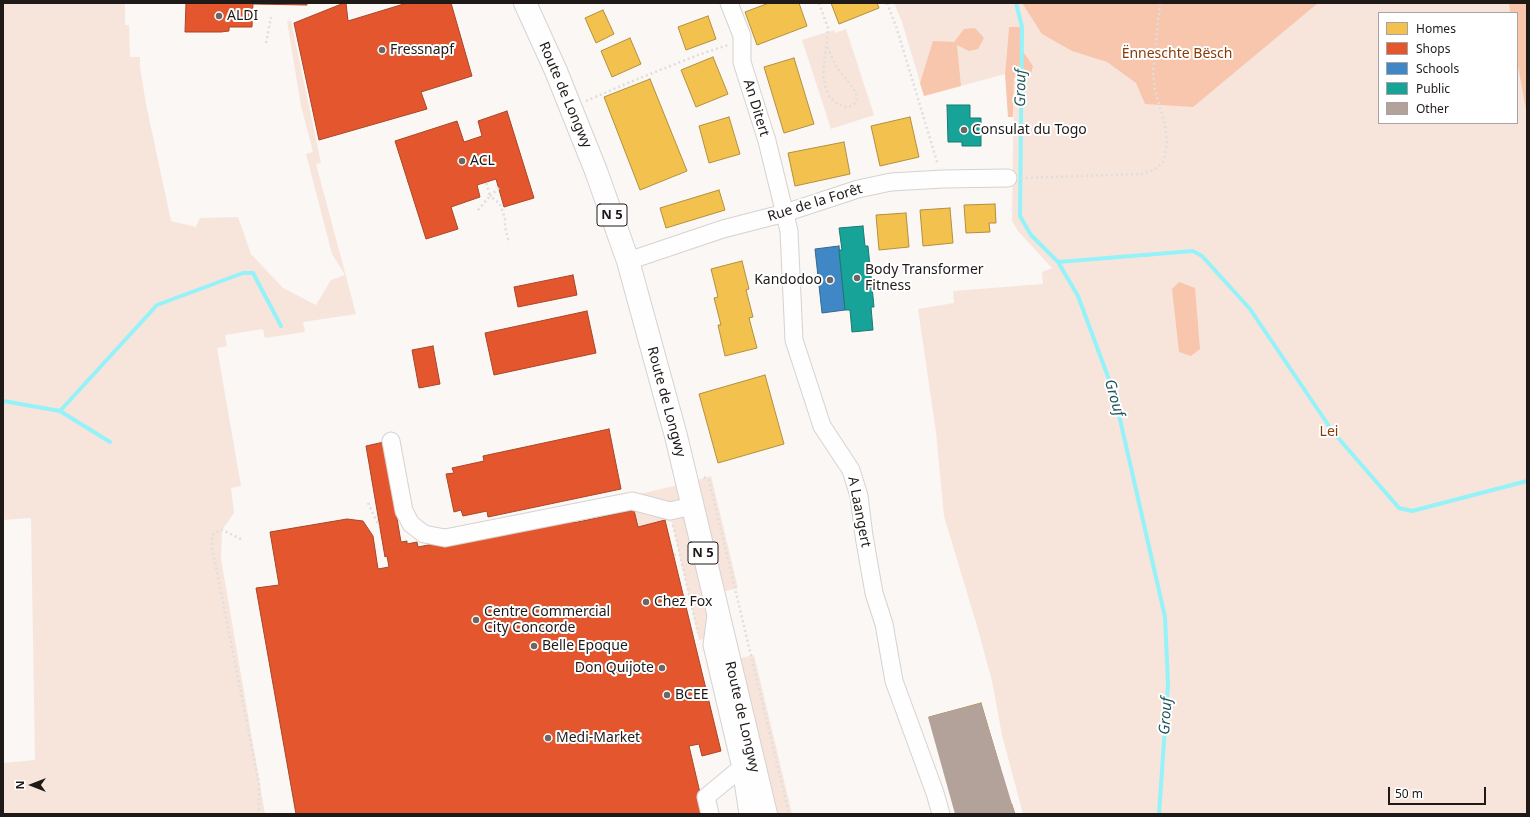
<!DOCTYPE html>
<html>
<head>
<meta charset="utf-8">
<style>
	body { margin:0 }
	#map { position:relative; width:1530px; height:817px; overflow:hidden; background:#faf7f5; font-family:"Noto Sans",sans-serif }
	canvas { display:block }
	.frame { position:absolute; inset:0; border:4px solid #1f1a18; pointer-events:none }
	.legend { position:absolute; left:1378px; top:12px; width:140px; height:112px; box-sizing:border-box; background:#fff; border:1px solid #a5a3a3; margin:0; padding:5px 7px; list-style:none; font-size:12px; color:#1f1a18 }
	.legend li { display:flex; align-items:center; gap:8px; height:20px }
	.legend b { width:20px; border:1px solid #a5a3a3 }
	.north { position:absolute; left:12px; top:765px; width:40px; height:40px; -webkit-text-stroke:3px #fff; paint-order:stroke; rotate:270deg; font-size:11px; font-weight:700; line-height:16px; text-align:center; color:#1f1a18 }
	.north::after { content:''; display:block; margin:auto; width:14px; height:18px; background:#1f1a18; clip-path:polygon(50% 0,100% 100%,50% 72%,0 100%) }
	.scale { position:absolute; left:1388px; top:787px; width:98px; height:18px; box-sizing:border-box; border:2px solid #1f1a18; border-top:0; padding-left:5px; font-size:12px; line-height:14px; white-space:nowrap; color:#1f1a18; -webkit-text-stroke:3px #fff; paint-order:stroke }
</style>
</head>
<body>
<div id="map">
<canvas width="1530" height="817"></canvas>
<div class="frame"></div>
<ul class="legend">
<li><b style="height:11px;background:#f2c14e"></b>Homes</li>
<li><b style="height:11px;background:#e4572e"></b>Shops</li>
<li><b style="height:11px;background:#3f88c5"></b>Schools</li>
<li><b style="height:11px;background:#17a398"></b>Public</li>
<li><b style="height:11px;background:#b2a299"></b>Other</li>
</ul>
<div class="north">N</div>
<div class="scale">50 m</div>
</div>
<script>
const c = document.querySelector('canvas').getContext('2d');
c.lineJoin = 'round';
function paint(path, color) { c.fillStyle = color; c.fill(path, 'evenodd'); }
const poly = rows => new Path2D(rows.map(r => 'M' + r).join(''));
function strokePath(path, color, width, dash) { c.strokeStyle = color; c.lineWidth = width; c.lineCap = dash ? 'butt' : 'round'; c.setLineDash(dash || []); c.stroke(path); }
function write(font, color, halo, rows, align = 'center') {
  c.font = font + ' "Noto Sans",sans-serif'; c.lineWidth = 4; c.setLineDash([]); c.textBaseline = 'middle'; c.strokeStyle = halo; c.fillStyle = color; for (const [text, x, y, turn = 0] of rows) {
    c.save(); c.translate(x, y); c.rotate((+turn || 0) * Math.PI / 180); c.textAlign = isNaN(turn) ? turn : align; if (halo) c.strokeText(text, 0, 0); c.fillText(text, 0, 0); c.restore();
  }
}
paint(poly([
	[3,3,125,3,125,25,129,25,130,57,140,57,140,67,146,104,171,221,196,227,200,218,238,217,251,254,283,288,316,305,331,280,345,275,332,254,306,154,313,152,301,106,287,21,291,21,321,163,316,164,356,314,303,322,305,332,265,338,263,329,225,335,227,346,217,348,241,486,231,488,234,513,222,530,221,559,265,814,3,814,3,763,35,760,31,518,3,520],
	[894,3,1527,3,1527,814,1023,814,1002,735,992,681,977,626,944,516,936,432,918,309,954,303,953,291,1043,284,1042,272,1052,268,1018,231,1012,221,1014,77,1033,66,1022,50,1022,28,1009,27,1005,74,924,96,902,22],
	[1379,13,1517,13,1517,123,1379,123],
	[846,29,874,115,831,129,802,40,834,30,835,33],
	[711,476,738,588,703,597,706,610,707,638,699,640,672,522,665,520,638,527,631,496,687,483],
	[754,655,792,814,766,814,729,661]
]), '#f7e5dc');
paint(poly([
	[1022,3,1318,3,1193,107,1145,104,1136,83,1107,62,1072,51,1042,34],
	[1509,3,1527,3,1527,115,1517,61,1517,13,1510,13],
	[1009,27,1022,27,1022,50,1033,66,1030,77,1014,77,1013,117,1008,117,1005,74],
	[975,28,984,38,978,49,969,51,957,45,961,86,924,96,920,83,933,41,954,42,964,29],
	[1179,282,1195,288,1200,349,1191,356,1179,352,1172,289]
]), '#f7c6ad');
const homes = poly([
	[769,3,799,3,807,26,757,45,745,12,769,3],
	[831,3,877,3,879,8,839,24,831,3],
	[603,10,614,34,596,43,585,18,603,10],
	[708,16,716,39,686,50,678,27,708,16],
	[630,38,641,64,612,77,601,51,630,38],
	[713,57,728,94,696,107,681,70,713,57],
	[794,58,814,124,784,133,764,67,794,58],
	[650,79,687,171,640,190,604,97,650,79],
	[729,117,740,154,709,163,699,126,729,117],
	[910,117,919,157,880,166,871,126,910,117],
	[844,142,850,174,795,186,788,153,844,142],
	[719,190,725,210,666,228,660,208,719,190],
	[995,204,996,223,989,223,990,232,966,233,964,205,995,204],
	[950,208,953,243,923,246,920,210,950,208],
	[906,213,909,247,879,250,876,215,906,213],
	[742,261,749,289,746,290,753,317,749,318,757,348,725,356,718,325,721,325,714,298,718,297,711,269,742,261],
	[765,375,784,444,718,463,699,394,765,375],
	[981,703,1011,805,988,811,987,806,956,811,929,717,981,703],
	[1012,805,1015,814,989,814,988,811,1012,805]
]);
paint(homes, '#f2c14e');
strokePath(homes, '#b38f3e', 1);
const shops = poly([
	[186,3,253,3,252,27,229,27,229,31,221,32,185,32,186,3],
	[253,3,307,3,307,5,253,4,253,3],
	[344,3,346,3,348,21,407,3,451,3,472,76,421,92,427,109,319,140,294,23,344,3],
	[507,111,534,198,504,207,496,179,477,185,480,197,451,207,458,229,426,239,395,141,457,121,464,142,482,136,478,121,507,111],
	[573,275,577,295,518,307,514,287,573,275],
	[587,311,596,353,494,375,485,333,587,311],
	[433,346,440,384,419,388,412,350,433,346],
	[609,429,621,489,488,517,487,511,463,516,461,510,454,512,446,474,454,473,452,468,484,461,483,456,609,429],
	[384,442,401,542,407,541,407,544,417,542,418,547,572,517,573,523,634,510,638,527,665,520,721,751,702,756,699,744,689,746,705,814,296,814,256,588,279,585,270,532,347,519,363,521,373,536,378,569,389,567,387,556,385,557,366,446,384,442]
]);
paint(shops, '#e4572e');
strokePath(shops, '#a94527', 1);
const schools = poly([
	[839,246,845,310,822,313,815,249,839,246]
]);
paint(schools, '#3f88c5');
strokePath(schools, '#356791', 1);
const public = poly([
	[947,105,970,105,970,118,981,118,981,146,962,146,962,142,948,142,947,105],
	[863,226,865,246,868,246,874,307,871,307,873,330,852,332,850,310,845,310,839,250,842,250,839,228,863,226]
]);
paint(public, '#17a398');
strokePath(public, '#197a72', 1);
strokePath(poly([
	[1016,3,1022,27,1020,216,1031,235,1058,262,1078,296,1114,393,1165,617,1168,684,1159,814],
	[1058,262,1193,251,1202,256,1250,309,1333,432,1399,508,1412,511,1527,481],
	[3,401,60,411,110,442],
	[60,411,157,305,243,273,253,273,281,326]
]), '#94f2f8', 4);
paint(poly([
	[981,703,1015,814,955,814,928,717]
]), '#b2a299');
const minor = poly([
	[729,3,742,36,742,62,767,141,789,231,794,340,822,426,851,470,859,496,864,536,874,593,884,624,894,681,935,793,941,814],
	[628,261,723,229,785,213,858,189,891,182,943,179,1008,178],
	[391,441,404,511,411,524,424,534,445,538,632,501,670,511,692,506],
	[716,615,712,645,741,768,748,814],
	[710,814,706,797,741,768]
]);
const major = poly([
	[525,3,556,71,596,171,628,261,676,436,766,814]
]);
strokePath(minor, '#d6d2d0', 19);
strokePath(major, '#d6d2d0', 24);
strokePath(poly([
	[819,3,828,28,823,75,825,86,829,96,837,104,846,107,852,106,856,102,857,97,855,91,836,66,826,44],
	[887,3,896,26,938,165],
	[266,43,271,17],
	[586,101,635,80,698,55,728,45],
	[1021,178,1141,174,1154,170,1163,162,1167,144,1165,124,1155,91,1153,72,1160,3],
	[499,188,490,196,500,204,505,218,505,227,509,243],
	[478,210,490,196,486,182],
	[704,477,709,480,789,814],
	[368,503,379,526],
	[673,525,698,633],
	[241,539,222,530,214,533,211,542,259,784,259,814],
	[674,555,679,554]
]), '#dfdedc', 2.5, [2, 3]);
strokePath(minor, '#fefefe', 17);
strokePath(major, '#fefefe', 22);
for (const [x, y, r, color] of [
	[219,16,4,"#6c6765"],
	[382,50,4,"#6c6765"],
	[964,130,4,"#6c6765"],
	[462,161,4,"#6c6765"],
	[857,278,4,"#6c6765"],
	[830,280,4,"#6c6765"],
	[646,602,4,"#6c6765"],
	[476,620,4,"#6c6765"],
	[534,646,4,"#6c6765"],
	[662,668,4,"#6c6765"],
	[667,695,4,"#6c6765"],
	[548,738,4,"#6c6765"]
]) { const dot = new Path2D(); dot.arc(x, y, r, 0, 2 * Math.PI); c.fillStyle = color; c.fill(dot); strokePath(dot, '#fff', 1.5); }
for (const [x, y, w] of [
	[612,215,30],
	[703,553,30]
]) { const box = new Path2D(); box.roundRect(x - w / 2, y - 11, w, 22, 3); c.fillStyle = '#fff'; c.fill(box); strokePath(box, '#1f1a18', 1); }
write('bold 13px', '#1f1a18', null, [
	["N 5",612,215],
	["N 5",703,553]
]);
write('14px', '#1f1a18', '#fff', [
	["ALDI",227,16],
	["Fressnapf",390,50],
	["Consulat du Togo",972,130],
	["ACL",470,161],
	["Body Transformer",865,270],
	["Fitness",865,286],
	["Kandodoo",822,280,"right"],
	["Chez Fox",654,602],
	["Centre Commercial",484,612],
	["City Concorde",484,628],
	["Belle Epoque",542,646],
	["Don Quijote",654,668,"right"],
	["BCEE",675,695],
	["Medi-Market",556,738]
], 'left');
write('14px', '#873b07', '#fff', [
	["Ënneschte Bësch",1177,54],
	["Lei",1329,432]
]);
write('14px', '#1f1a18', '#fff', [
	["Route de Longwy",565,95,67],
	["An Ditert",756,108,73],
	["Rue de la Forêt",815,203,-17],
	["Route de Longwy",666,402,75],
	["A Laangert",859,512,79],
	["Route de Longwy",742,717,77]
]);
write('italic 15px', '#1d575b', '#fff', [
	["Grouf",1021,88,-89],
	["Grouf",1114,398,74],
	["Grouf",1166,716,-86]
]);
</script>
</body>
</html>
